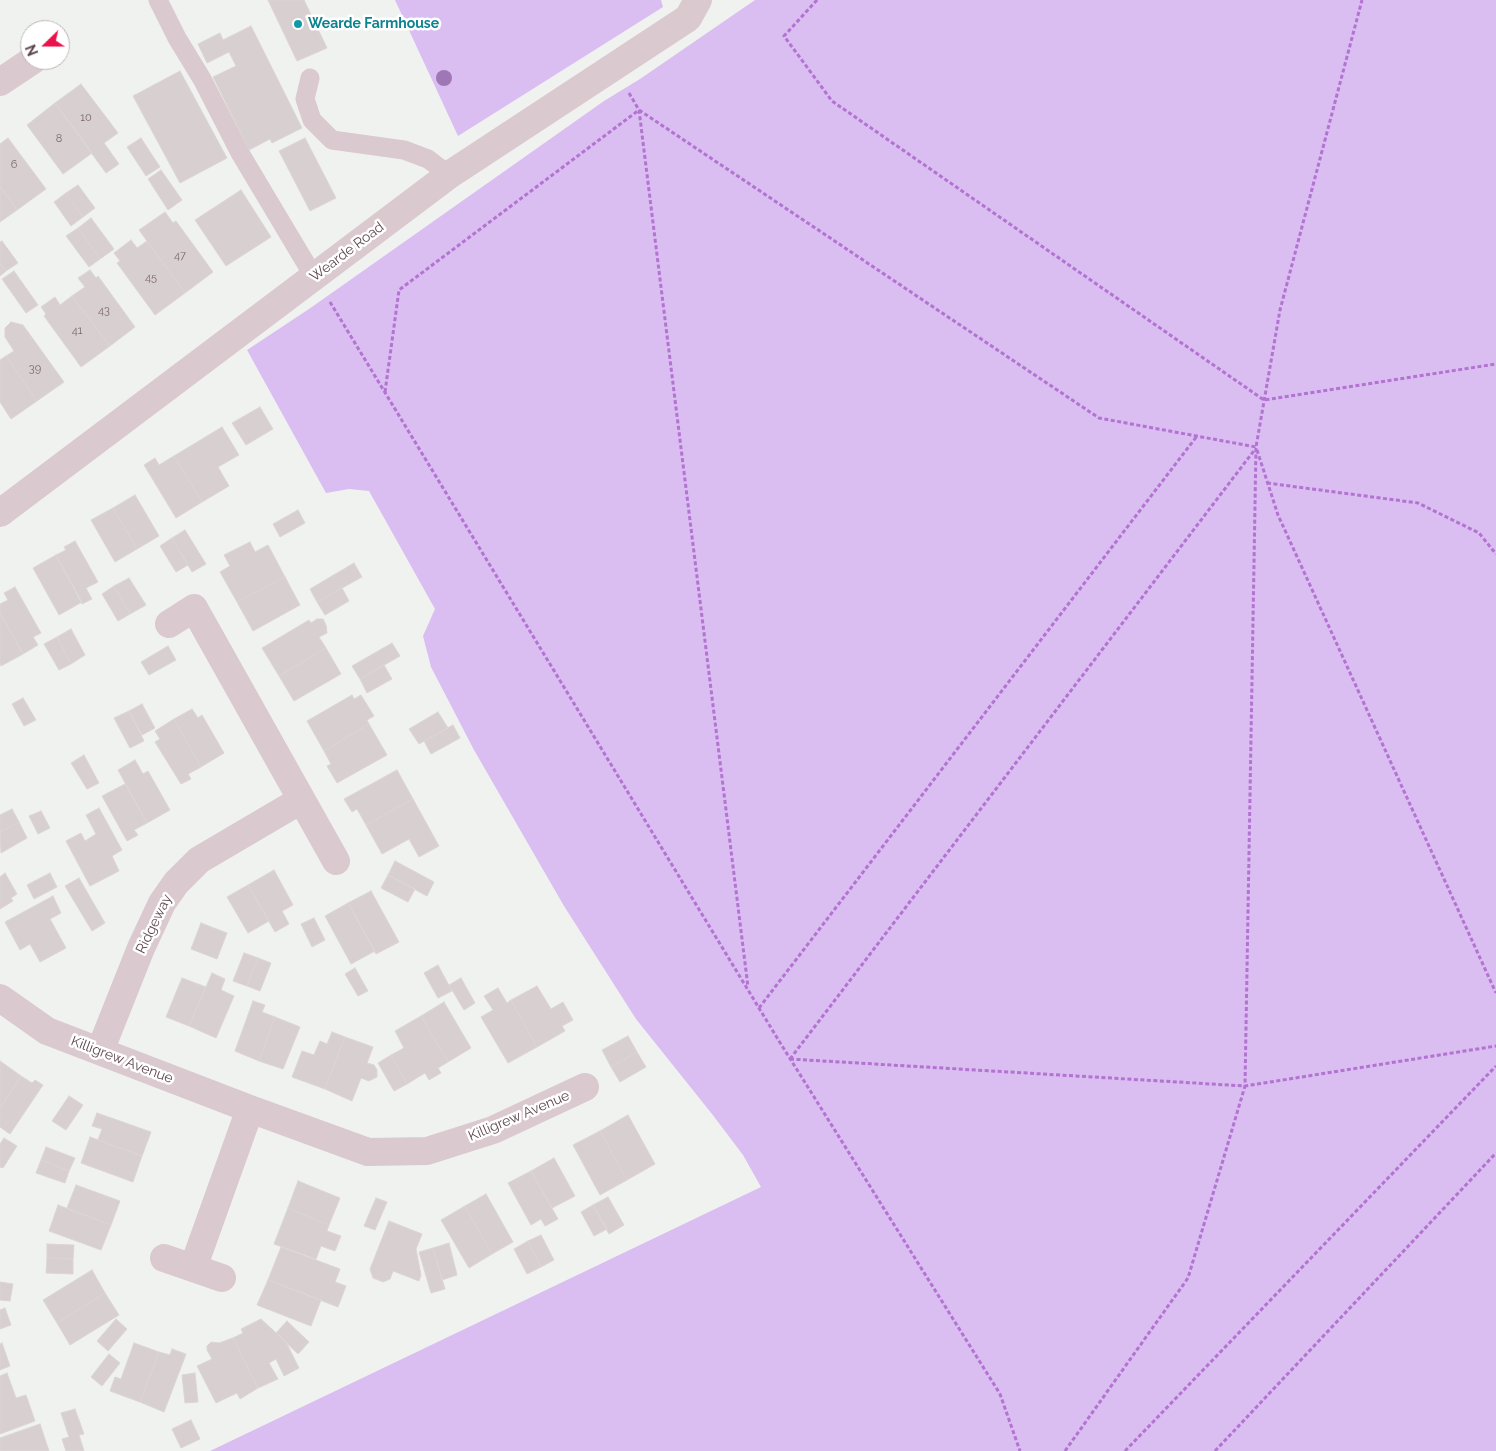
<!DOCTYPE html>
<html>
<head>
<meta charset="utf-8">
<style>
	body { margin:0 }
	#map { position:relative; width:1496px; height:1451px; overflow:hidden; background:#f0f2f0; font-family:Raleway,sans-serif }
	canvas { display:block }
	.north { position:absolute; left:20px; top:20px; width:50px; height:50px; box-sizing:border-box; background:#fff; border:1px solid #bfb5b9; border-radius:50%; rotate:248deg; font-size:14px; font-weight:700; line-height:20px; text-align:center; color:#5e474f }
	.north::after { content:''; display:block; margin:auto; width:18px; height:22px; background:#eb114b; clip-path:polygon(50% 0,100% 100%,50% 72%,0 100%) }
</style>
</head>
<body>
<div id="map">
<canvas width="1496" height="1451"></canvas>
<div class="north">N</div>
</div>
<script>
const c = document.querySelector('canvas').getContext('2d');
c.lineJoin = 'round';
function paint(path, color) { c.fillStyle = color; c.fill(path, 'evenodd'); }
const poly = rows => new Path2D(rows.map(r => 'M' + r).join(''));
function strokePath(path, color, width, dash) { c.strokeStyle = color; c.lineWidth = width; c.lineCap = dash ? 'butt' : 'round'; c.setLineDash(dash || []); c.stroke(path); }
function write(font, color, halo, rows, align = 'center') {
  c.font = font + ' Raleway,sans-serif'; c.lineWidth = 5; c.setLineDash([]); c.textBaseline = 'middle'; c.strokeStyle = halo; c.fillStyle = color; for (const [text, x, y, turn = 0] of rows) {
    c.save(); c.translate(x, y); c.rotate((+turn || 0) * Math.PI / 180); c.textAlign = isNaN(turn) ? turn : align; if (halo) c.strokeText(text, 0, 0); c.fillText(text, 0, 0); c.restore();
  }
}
paint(poly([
	[395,0,661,0,663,7,458,136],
	[755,0,1496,0,1496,1451,210,1451,761,1187,743,1155,712,1114,636,1019,564,906,474,750,431,667,423,636,435,609,369,491,349,489,326,493,247,350,309,309,604,101,640,79]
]), '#dabdf1');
const building = poly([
	[268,0,304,0,327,48,297,61,268,0],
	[251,26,302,128,272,143,270,139,249,150,213,77,236,66,229,52,207,63,198,44,220,33,223,40,251,26],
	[180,71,227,158,180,183,133,96,180,71],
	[81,84,118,133,104,143,119,164,106,173,55,103,81,84],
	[55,103,92,153,63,174,27,125,55,103],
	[8,138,46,189,17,210,0,186,0,144,8,138],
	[141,138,160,167,146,176,127,147,141,138],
	[305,138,336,198,310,211,279,151,305,138],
	[161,170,182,200,168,210,148,179,161,170],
	[78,185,95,208,83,217,66,193,78,185],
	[0,186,17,210,0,222,0,186],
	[241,190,271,237,226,266,195,220,241,190],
	[66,193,83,217,71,226,54,202,66,193],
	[165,212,173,223,176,221,213,272,185,293,139,230,165,212],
	[91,218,114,249,100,259,78,228,91,218],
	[78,228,100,259,89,267,66,236,78,228],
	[131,240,137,248,147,241,185,293,155,315,117,263,120,261,114,253,131,240],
	[2,241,18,263,6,271,0,263,0,242,2,241],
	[0,263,6,271,0,276,0,263],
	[90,270,96,278,98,276,135,327,110,346,72,296,85,287,78,278,90,270],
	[14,271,38,305,26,313,2,279,14,271],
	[72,296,110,346,81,367,44,316,46,314,41,307,55,297,60,305,72,296],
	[11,322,23,325,64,382,37,401,6,356,14,351,5,337,5,328,11,322],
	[6,356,37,401,11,419,0,402,0,360,6,356],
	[260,407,273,429,246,445,232,423,260,407],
	[222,427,239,455,218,467,229,486,202,502,174,456,222,427],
	[174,456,202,502,176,518,144,465,155,458,159,465,174,456],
	[135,495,159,536,137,549,113,508,135,495],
	[113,508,137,549,115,562,91,520,113,508],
	[298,510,305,523,280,537,273,524,298,510],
	[185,530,206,564,192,572,172,538,185,530],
	[172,538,188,565,176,572,160,546,172,538],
	[75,541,98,582,86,588,92,599,82,604,56,555,66,550,64,547,75,541],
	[250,542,255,552,268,545,285,577,237,602,220,572,230,566,224,555,250,542],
	[56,555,82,602,59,615,33,568,56,555],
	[354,563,362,577,317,602,310,589,354,563],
	[285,577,300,605,253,631,237,602,285,577],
	[129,578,146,605,130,614,114,586,129,578],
	[114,586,130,614,118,621,102,594,114,586],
	[15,587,41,633,33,637,38,645,23,654,0,613,0,604,8,600,4,593,15,587],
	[342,588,349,601,325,615,317,602,342,588],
	[0,613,23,654,1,666,0,663,0,613],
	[317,619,323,619,326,625,327,633,319,637,326,648,279,676,262,648,309,620,311,623,317,619],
	[71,629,85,655,71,664,57,637,71,629],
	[57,637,71,664,59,670,44,644,57,637],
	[392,643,400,656,360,679,352,666,392,643],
	[168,646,176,660,149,675,141,662,168,646],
	[326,648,341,674,294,701,279,676,326,648],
	[384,665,392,679,367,693,360,679,384,665],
	[352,695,354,699,361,695,374,716,367,720,369,724,324,751,307,721,352,695],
	[23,698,36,720,24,726,12,704,23,698],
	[142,704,155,728,142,735,129,711,142,704],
	[192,709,198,718,202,715,224,753,201,767,174,719,192,709],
	[129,711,144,741,130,748,114,718,129,711],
	[438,712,448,728,419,744,409,729,438,712],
	[174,719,201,767,188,774,191,779,181,784,155,742,160,739,155,731,174,719],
	[369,724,387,755,337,783,327,766,331,764,324,751,369,724],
	[453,725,460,738,431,754,424,741,453,725],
	[84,755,99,783,87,789,71,763,84,755],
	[135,760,143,774,148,771,170,810,147,823,118,770,135,760],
	[397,770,413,799,366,825,357,809,352,812,344,799,397,770],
	[125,784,147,823,134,830,138,835,127,841,102,796,125,784],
	[413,799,439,846,419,857,409,839,382,854,366,825,413,799],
	[99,808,122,850,112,856,119,871,90,886,66,841,81,833,85,841,96,834,86,815,99,808],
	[12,809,19,822,0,832,0,815,12,809],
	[41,811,50,828,38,834,29,816,41,811],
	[19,822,27,838,1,853,0,832,19,822],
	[395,861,434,882,427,896,388,875,395,861],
	[274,870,293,905,282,911,289,924,275,932,248,885,274,870],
	[5,873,17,894,11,898,13,901,0,909,0,877,5,873],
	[50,873,57,887,34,899,27,885,50,873],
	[388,875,415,889,408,902,381,888,388,875],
	[79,878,105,923,92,931,65,886,79,878],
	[248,885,269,921,248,933,227,897,248,885],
	[371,891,399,942,376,954,348,903,371,891],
	[53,896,61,913,50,919,66,948,40,962,30,944,20,950,5,922,53,896],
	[348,903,375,951,351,964,325,916,348,903],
	[314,918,325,940,312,947,301,924,314,918],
	[201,923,227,933,217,959,191,949,201,923],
	[244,953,258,958,247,986,233,981,244,953],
	[258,958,271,963,260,991,247,986,258,958],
	[438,965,452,991,438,998,424,973,438,965],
	[355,968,368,991,358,996,345,974,355,968],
	[212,973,225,979,221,990,234,996,216,1038,189,1026,212,973],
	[182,978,206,987,189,1026,166,1017,182,978],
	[461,978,475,1003,464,1010,449,985,461,978],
	[537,986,551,1009,563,1002,573,1020,562,1026,565,1031,537,1047,511,1000,537,986],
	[498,988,507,1003,511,1000,537,1047,508,1063,481,1017,493,1010,484,996,498,988],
	[253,1001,265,1005,262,1012,275,1017,259,1061,235,1051,253,1001],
	[444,1002,471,1048,448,1062,421,1016,444,1002],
	[421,1016,448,1062,438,1068,441,1073,429,1080,425,1073,407,1084,391,1055,404,1048,395,1031,421,1016],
	[275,1017,300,1027,283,1069,259,1061,275,1017],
	[332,1032,345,1037,325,1089,292,1077,302,1051,314,1055,320,1041,327,1044,332,1032],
	[628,1036,637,1052,611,1067,602,1050,628,1036],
	[345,1037,373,1047,367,1063,374,1065,377,1070,377,1077,369,1081,361,1078,352,1101,325,1089,345,1037],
	[637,1052,646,1067,620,1082,611,1067,637,1052],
	[391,1055,407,1084,394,1091,378,1063,391,1055],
	[0,1061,21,1076,0,1108,0,1061],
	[21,1076,32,1083,35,1080,43,1085,10,1134,0,1127,0,1108,21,1076],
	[69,1096,83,1105,66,1130,52,1121,69,1096],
	[97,1113,151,1132,142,1156,98,1140,102,1129,92,1126,97,1113],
	[628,1115,655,1164,627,1180,600,1131,628,1115],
	[600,1131,627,1180,600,1195,573,1145,600,1131],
	[90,1137,142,1156,133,1182,81,1163,90,1137],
	[4,1138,17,1146,3,1168,0,1167,0,1144,4,1138],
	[46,1147,75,1158,69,1171,41,1160,46,1147],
	[554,1158,575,1196,552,1208,531,1171,554,1158],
	[41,1160,69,1171,65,1183,36,1173,41,1160],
	[531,1171,558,1219,545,1226,541,1219,531,1225,508,1183,531,1171],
	[298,1181,340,1198,329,1225,288,1208,298,1181],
	[76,1185,120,1201,111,1225,67,1208,76,1185],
	[486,1194,513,1242,492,1254,465,1206,486,1194],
	[608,1197,624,1225,609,1234,593,1205,608,1197],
	[376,1198,387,1202,375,1230,364,1226,376,1198],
	[58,1205,111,1225,101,1250,49,1231,58,1205],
	[593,1205,607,1229,594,1236,581,1212,593,1205],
	[465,1206,492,1254,469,1268,441,1220,465,1206],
	[288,1208,329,1225,327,1231,341,1236,335,1251,321,1246,316,1259,274,1244,288,1208],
	[389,1221,422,1234,416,1249,421,1275,419,1281,393,1271,390,1279,383,1282,373,1278,370,1269,389,1221],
	[541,1235,554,1260,541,1267,528,1241,541,1235],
	[528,1241,541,1267,527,1274,514,1249,528,1241],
	[449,1243,457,1275,442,1280,433,1248,449,1243],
	[47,1244,74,1245,73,1259,47,1258,47,1244],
	[281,1247,340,1269,335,1282,346,1286,338,1307,268,1280,281,1247],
	[433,1248,445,1289,431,1293,419,1252,433,1248],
	[47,1258,73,1259,73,1274,46,1273,47,1258],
	[92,1270,105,1293,57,1323,43,1300,92,1270],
	[268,1280,321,1300,311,1326,257,1305,268,1280],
	[0,1282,13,1284,10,1301,0,1300,0,1282],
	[105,1293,119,1315,70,1345,57,1323,105,1293],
	[5,1308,11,1325,0,1329,0,1310,5,1308],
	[116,1319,127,1329,108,1351,97,1341,116,1319],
	[261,1319,286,1342,299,1368,284,1376,276,1359,269,1363,278,1379,258,1388,233,1338,243,1333,241,1329,261,1319],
	[287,1321,309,1342,298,1354,276,1333,287,1321],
	[233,1338,258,1388,240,1399,237,1393,216,1403,197,1366,212,1359,207,1350,207,1346,211,1342,219,1343,233,1338],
	[2,1343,10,1366,0,1370,0,1344,2,1343],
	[134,1343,159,1352,140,1402,110,1391,115,1377,121,1379,134,1343],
	[172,1349,186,1354,164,1412,140,1402,159,1352,170,1355,172,1349],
	[109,1354,120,1363,102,1386,91,1377,109,1354],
	[7,1373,16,1398,26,1395,35,1421,0,1434,0,1376,7,1373],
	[195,1373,198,1402,185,1403,182,1375,195,1373],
	[75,1409,84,1434,79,1435,84,1451,66,1451,62,1439,69,1437,61,1413,75,1409],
	[191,1420,200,1439,181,1448,172,1429,191,1420],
	[40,1424,49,1451,0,1451,0,1438,40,1424]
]);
paint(building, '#d8cfd1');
strokePath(building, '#dcd4d5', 1);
strokePath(poly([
	[817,0,784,36,832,101,1264,400,1496,364],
	[629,93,639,110,748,987],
	[330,302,779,1041,1000,1394,1020,1451],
	[385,392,399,290,639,110,1099,418,1256,447],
	[1257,450,1278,515,1496,993],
	[1267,483,1418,503,1479,533,1496,554],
	[759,1008,1197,436],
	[790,1059,1256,448],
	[790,1059,1245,1086,1496,1046],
	[1065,1451,1188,1278,1245,1086,1256,447,1280,310,1362,0],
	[1125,1451,1496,1066],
	[1215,1451,1496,1153]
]), '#b373d1', 3, [4, 2.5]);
strokePath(poly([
	[158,0,177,38,202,79,240,153,314,277],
	[310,78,305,99,312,120,332,140,404,150,428,159,449,175]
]), '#dac9cf', 19);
strokePath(poly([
	[0,82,33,60],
	[0,513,449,175,688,18,698,0],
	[169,624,194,608,336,861],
	[0,998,47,1031,250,1109,368,1152,427,1151,493,1130,585,1087],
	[100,1051,141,948,162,903,176,883,199,860,301,800],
	[164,1258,222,1278],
	[193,1268,250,1109]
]), '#dac9cf', 28);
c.fillStyle = '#a077b5';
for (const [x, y] of [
	[444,78]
]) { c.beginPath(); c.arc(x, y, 8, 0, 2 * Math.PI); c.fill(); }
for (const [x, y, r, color] of [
	[298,24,5,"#0f9aa8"]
]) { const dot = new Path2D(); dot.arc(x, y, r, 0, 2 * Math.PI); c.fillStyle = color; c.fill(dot); strokePath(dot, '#fff', 2); }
write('11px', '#7c6970', null, [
	["10",86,118],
	["8",59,139],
	["6",14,165],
	["47",180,256],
	["45",151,278],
	["43",104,311],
	["41",77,331],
	["39",35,369]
]);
write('bold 14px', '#0d838f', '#fff', [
	["Wearde Farmhouse",308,24]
], 'left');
write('14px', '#5e474f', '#fff', [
	["Wearde Road",347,252,-37],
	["Ridgeway",154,924,-64],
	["Killigrew Avenue",122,1060,21],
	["Killigrew Avenue",519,1116,-23]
]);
</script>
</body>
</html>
